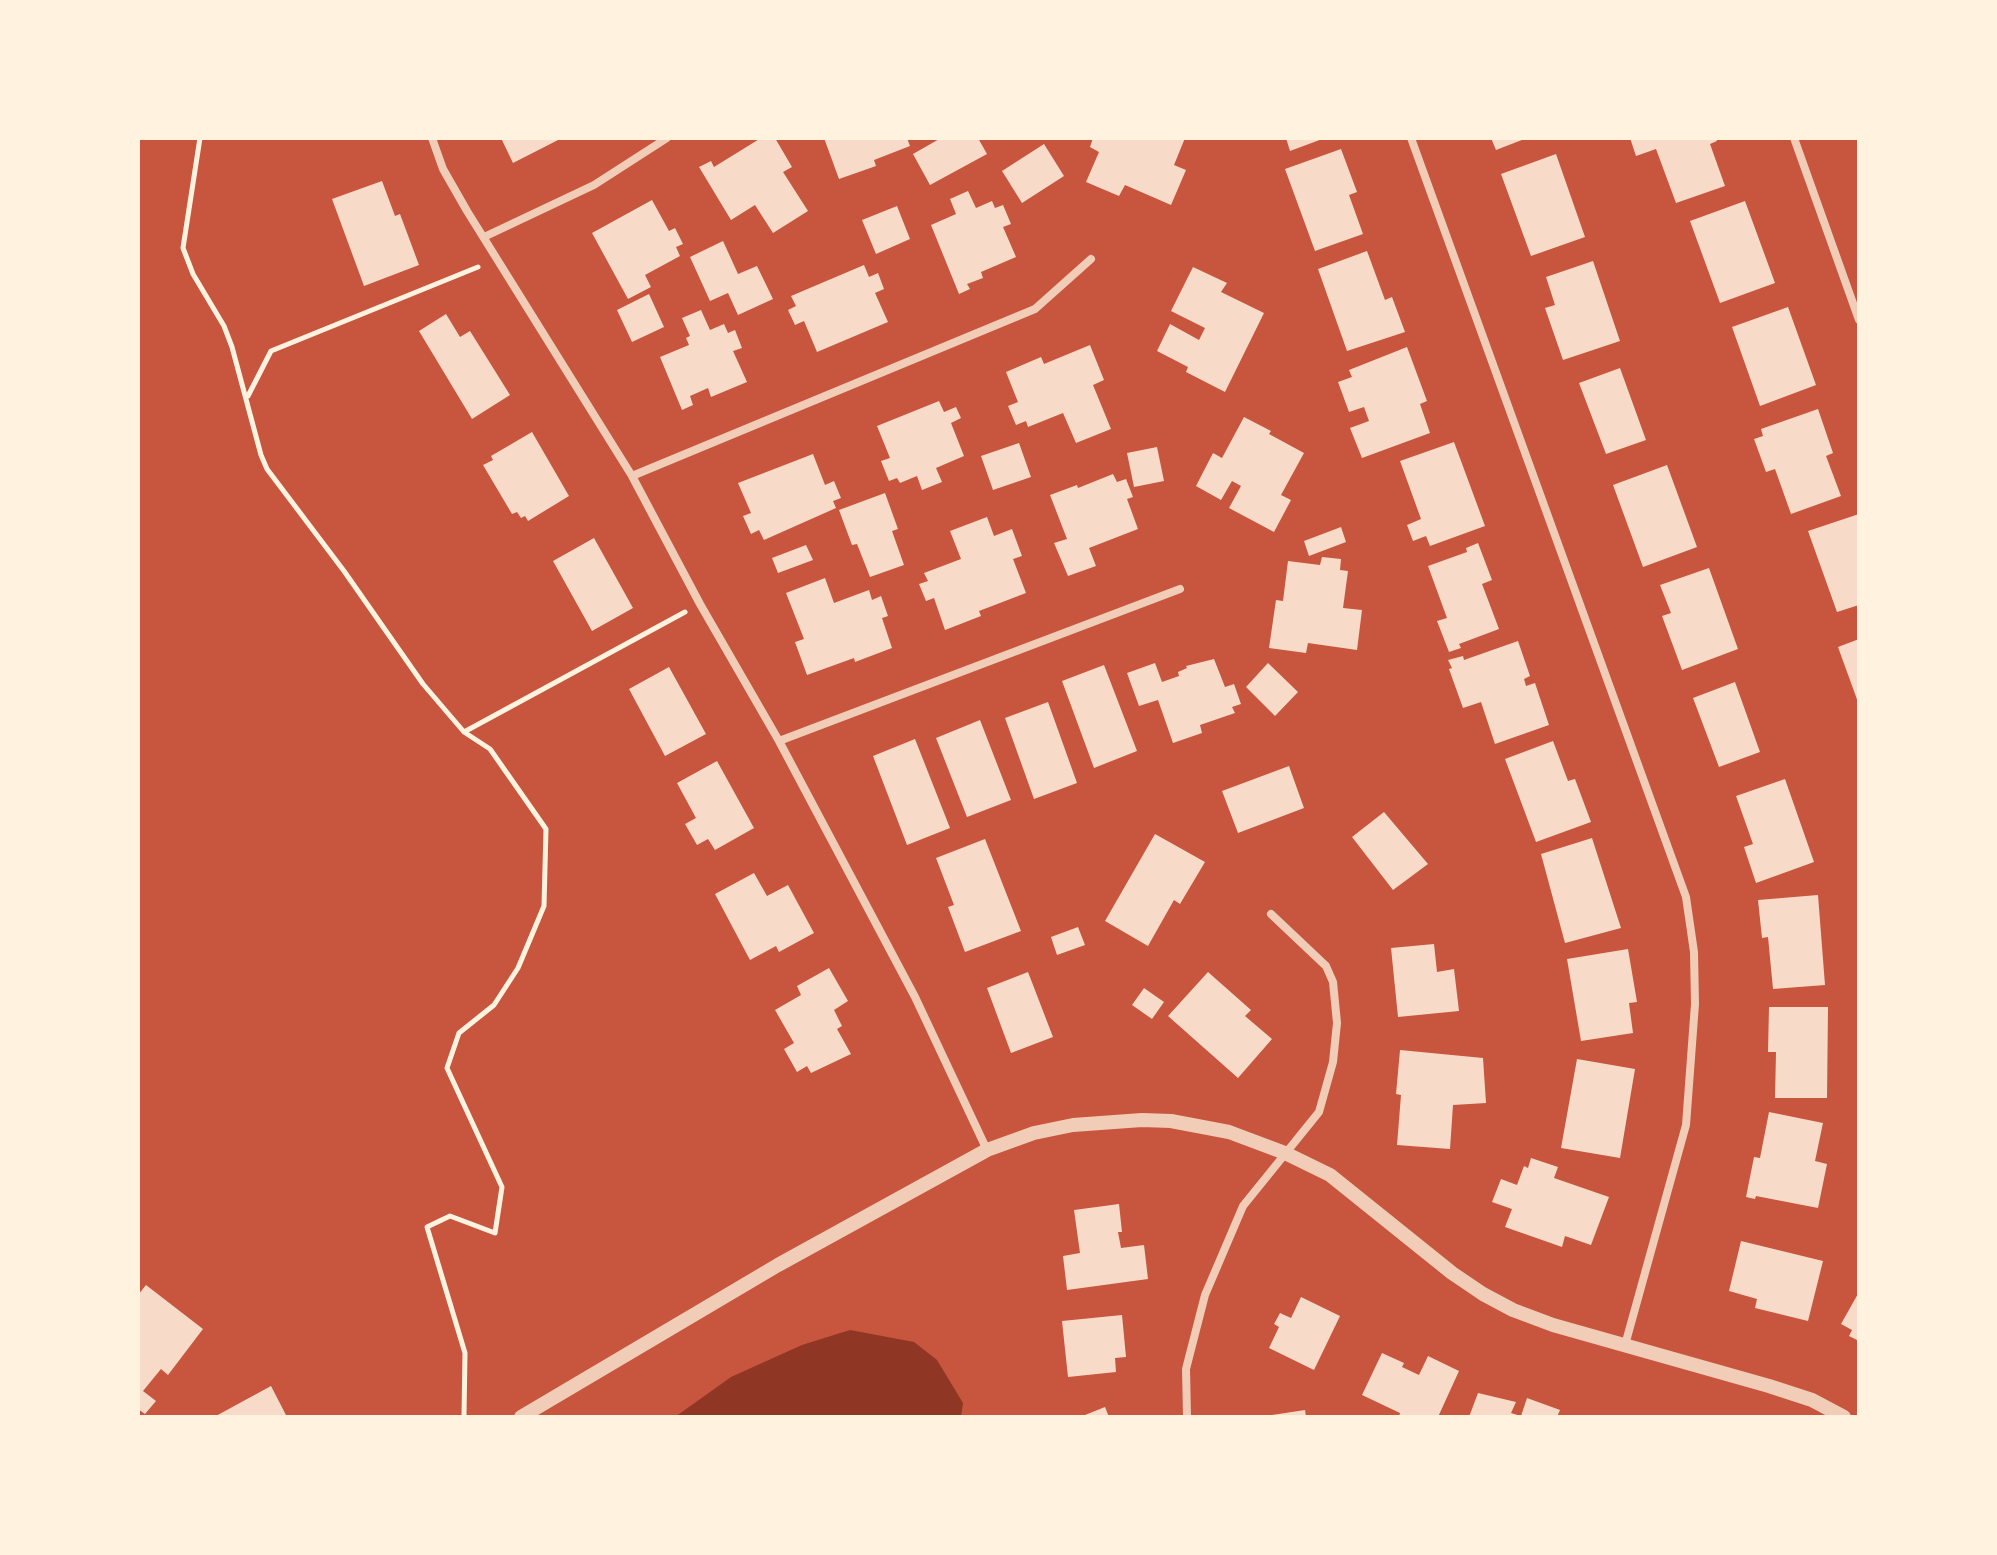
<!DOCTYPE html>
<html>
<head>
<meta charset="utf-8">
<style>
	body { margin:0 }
	#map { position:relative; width:1997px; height:1555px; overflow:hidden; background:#c8553d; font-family:"Work Sans",sans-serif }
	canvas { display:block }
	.frame { position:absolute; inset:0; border:140px solid #fff3e0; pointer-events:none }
</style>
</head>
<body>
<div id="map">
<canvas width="1997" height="1555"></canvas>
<div class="frame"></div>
</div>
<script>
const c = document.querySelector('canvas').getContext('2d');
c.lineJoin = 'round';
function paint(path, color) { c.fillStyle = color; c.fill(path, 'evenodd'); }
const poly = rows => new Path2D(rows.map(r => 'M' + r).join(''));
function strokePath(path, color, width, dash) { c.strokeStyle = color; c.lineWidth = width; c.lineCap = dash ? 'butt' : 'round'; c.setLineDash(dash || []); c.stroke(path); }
paint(poly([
	[850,1330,914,1342,937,1360,963,1403,961,1417,675,1417,731,1377,802,1345]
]), '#8f3625');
paint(poly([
	[501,138,562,138,513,163],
	[761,138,775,138,792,167,783,172,808,211,773,233,755,205,731,220,699,167,711,161,714,167],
	[824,138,907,138,910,146,874,160,876,166,839,179],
	[941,138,978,138,987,154,930,185,913,154],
	[1093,138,1185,138,1174,165,1186,170,1171,205,1125,185,1119,196,1086,182,1099,152,1090,147],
	[1286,138,1325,138,1290,151],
	[1491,138,1527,138,1496,150],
	[1630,138,1716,138,1717,141,1710,144,1725,186,1676,203,1656,149,1636,156],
	[1044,144,1064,176,1022,203,1002,171],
	[1341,149,1357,192,1349,195,1363,234,1315,251,1285,169],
	[1556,154,1585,237,1531,256,1501,174],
	[382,181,395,216,400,214,419,265,364,286,332,199],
	[968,191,976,208,992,201,995,208,1003,205,1011,224,1003,227,1016,257,981,272,983,278,967,284,970,289,959,294,931,225,956,214,950,199],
	[652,200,669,231,675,228,683,244,676,247,680,256,645,275,651,287,628,299,592,233],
	[1745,201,1775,283,1720,303,1690,221],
	[897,206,910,239,876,254,862,220],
	[723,241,738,274,757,266,773,299,738,315,728,293,710,301,690,257],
	[1367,251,1385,300,1392,297,1405,332,1347,351,1318,269],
	[1593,261,1620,341,1563,360,1545,308,1555,305,1546,277],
	[864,265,869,277,878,273,884,289,875,293,888,322,817,352,804,321,795,325,788,310,796,306,791,296],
	[1193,267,1227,283,1221,292,1264,313,1225,392,1186,372,1188,367,1157,351,1170,324,1199,340,1205,328,1171,311],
	[649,294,664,327,632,342,617,310],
	[1788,307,1816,385,1760,406,1732,327],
	[701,310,710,330,724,324,728,333,735,330,742,348,733,351,747,382,711,397,708,388,690,396,693,405,682,410,660,357,689,345,686,338,690,336,682,318],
	[446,314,460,337,470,331,510,395,472,419,419,331],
	[1090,345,1104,380,1093,385,1111,429,1076,443,1063,413,1028,427,1026,421,1016,425,1008,406,1018,402,1006,372,1041,357,1044,364],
	[1407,347,1427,401,1420,404,1430,433,1362,458,1350,428,1369,421,1364,407,1349,412,1338,382,1352,377,1349,370],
	[1620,368,1646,440,1606,454,1579,383],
	[939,401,944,412,956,407,961,418,951,423,964,456,936,468,942,482,922,490,917,476,900,483,897,478,889,481,881,461,890,458,877,426],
	[1818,409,1833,453,1826,456,1841,496,1791,514,1775,469,1766,472,1754,439,1763,436,1761,429],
	[1244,417,1271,431,1269,434,1304,453,1281,495,1291,500,1274,532,1229,508,1241,486,1232,481,1221,500,1196,486,1213,453,1222,458],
	[532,432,569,496,528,521,525,516,521,518,517,512,512,514,483,465,493,460,491,456],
	[1454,442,1485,526,1430,546,1426,536,1413,541,1407,525,1421,519,1400,461],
	[1019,443,1031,477,993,490,981,456],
	[1157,447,1164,481,1134,487,1127,453],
	[813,454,825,485,834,481,841,498,833,501,836,508,764,540,759,530,751,534,743,516,751,513,738,483],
	[1667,465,1697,547,1643,567,1613,485],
	[1113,474,1117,482,1126,479,1133,497,1127,499,1138,529,1089,548,1096,566,1068,576,1054,543,1067,539,1050,495,1077,485,1078,488],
	[885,493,898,529,892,531,904,565,870,577,857,544,852,545,839,510],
	[1859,514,1859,605,1837,612,1808,531],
	[987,517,994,536,1012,529,1022,556,1013,559,1026,593,979,611,981,616,945,630,934,598,926,601,919,584,928,581,924,573,961,559,950,531],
	[1341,527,1346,542,1309,556,1304,541],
	[594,538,633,608,592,631,553,561],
	[1478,543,1492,580,1482,584,1499,629,1459,644,1461,648,1449,652,1437,621,1447,618,1428,566,1467,552,1466,548],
	[806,545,813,560,778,573,772,558],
	[1322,557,1341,559,1340,570,1348,571,1343,608,1362,610,1357,650,1308,643,1306,653,1269,648,1276,600,1283,601,1288,561,1320,565],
	[1709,568,1738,649,1682,670,1662,616,1671,613,1660,585],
	[825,578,834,603,869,590,872,600,881,596,888,616,882,618,892,648,855,662,854,658,807,675,795,642,804,639,786,593],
	[1859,639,1859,705,1838,647],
	[1518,641,1530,676,1524,679,1526,686,1535,683,1549,725,1495,744,1481,702,1463,708,1449,669,1452,668,1448,660,1463,656,1464,660],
	[1214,659,1225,687,1234,684,1241,704,1232,707,1235,713,1200,725,1202,733,1173,743,1158,700,1139,706,1127,673,1155,663,1162,682,1179,676,1178,672,1187,668,1186,666],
	[1268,663,1298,692,1275,716,1246,687],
	[1104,665,1137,751,1094,768,1062,681],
	[669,667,706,734,665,756,629,689],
	[1735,682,1760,752,1719,767,1693,698],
	[1048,702,1077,783,1034,799,1005,718],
	[980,720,1011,800,967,817,936,738],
	[915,739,950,828,907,845,873,756],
	[1553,741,1568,781,1575,779,1591,822,1536,842,1505,759],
	[717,761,754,828,715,850,708,839,697,845,685,824,696,818,677,783],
	[1289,766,1304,808,1238,833,1222,791],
	[1785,779,1814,862,1756,883,1744,847,1753,844,1736,796],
	[1384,812,1428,864,1393,890,1352,837],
	[1155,834,1205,862,1180,904,1174,900,1148,946,1105,921],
	[1592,838,1621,928,1565,943,1541,854],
	[985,839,1021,931,965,952,948,907,954,905,936,858],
	[754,873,767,896,788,885,814,933,779,952,776,946,750,960,715,894],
	[1818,895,1825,985,1773,989,1768,937,1762,938,1758,900],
	[1078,927,1085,945,1057,955,1051,937],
	[1434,944,1437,972,1454,969,1459,1011,1398,1017,1391,948],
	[1628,949,1637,1002,1629,1003,1633,1033,1581,1041,1567,959],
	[829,968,848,1001,834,1010,842,1026,837,1029,851,1054,811,1073,807,1066,797,1072,784,1049,794,1043,775,1010,801,995,797,986],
	[1028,972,1053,1037,1011,1053,987,988],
	[1208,972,1251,1010,1245,1016,1272,1039,1238,1078,1168,1016],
	[1144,988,1164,1002,1152,1019,1132,1005],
	[1769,1007,1828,1007,1827,1098,1775,1098,1776,1052,1768,1052],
	[1400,1050,1483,1058,1486,1103,1453,1105,1450,1149,1397,1145,1401,1095,1396,1094],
	[1577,1059,1635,1069,1620,1158,1561,1148],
	[1769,1112,1823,1123,1815,1161,1827,1164,1818,1208,1756,1196,1755,1199,1746,1197,1754,1157,1760,1158],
	[1531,1158,1558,1167,1554,1178,1609,1197,1591,1245,1565,1236,1562,1247,1505,1227,1512,1209,1492,1202,1501,1179,1517,1185,1524,1166,1528,1168],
	[1119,1204,1122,1232,1118,1232,1121,1248,1144,1245,1148,1279,1067,1290,1063,1256,1080,1253,1074,1210],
	[1741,1241,1823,1261,1808,1321,1755,1308,1757,1299,1729,1291],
	[146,1285,203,1329,168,1375,161,1369,143,1391,156,1401,145,1414,138,1409,138,1295],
	[1859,1292,1859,1341,1849,1336,1852,1330,1841,1324],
	[1301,1297,1340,1316,1314,1370,1269,1348,1279,1327,1274,1324,1280,1313,1291,1318],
	[1122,1315,1126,1357,1115,1358,1116,1372,1068,1377,1062,1321],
	[1382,1353,1404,1363,1402,1367,1419,1375,1428,1356,1459,1371,1438,1417,1399,1417,1400,1413,1362,1395],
	[271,1386,287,1417,214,1417],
	[1478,1393,1516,1402,1511,1413,1521,1416,1527,1398,1560,1410,1557,1417,1469,1417],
	[1105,1407,1109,1417,1080,1417],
	[1305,1410,1306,1417,1273,1417,1272,1415]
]), '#f7dbc8');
strokePath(poly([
	[200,138,183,248,193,274,224,326,232,347,261,455,267,469,344,571,423,684,464,732,490,749,546,829,544,906,518,968,494,1005,459,1033,447,1068,502,1187,495,1233,450,1216,427,1227,465,1353,464,1415],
	[248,396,271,351,478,267],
	[464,732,685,612]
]), '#fff3e0', 5);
strokePath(poly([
	[432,138,443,169,467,211,632,476,700,604,779,741,915,997,987,1150],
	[1411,138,1686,897,1694,952,1695,1004,1686,1125,1625,1345],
	[1794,138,1859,320],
	[484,237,594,185,667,138],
	[632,476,1035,309,1091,259],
	[779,741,1180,589],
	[1187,1417,1186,1369,1205,1295,1243,1206,1319,1112,1333,1062,1337,1023,1333,982,1326,966,1271,914]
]), '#f1ccb7', 8);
strokePath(poly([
	[521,1417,778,1265,987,1150,1034,1133,1073,1125,1142,1120,1171,1121,1229,1132,1285,1153,1330,1175,1452,1273,1483,1294,1513,1310,1553,1325,1769,1386,1812,1400,1844,1417]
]), '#f1ccb7', 14);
</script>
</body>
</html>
